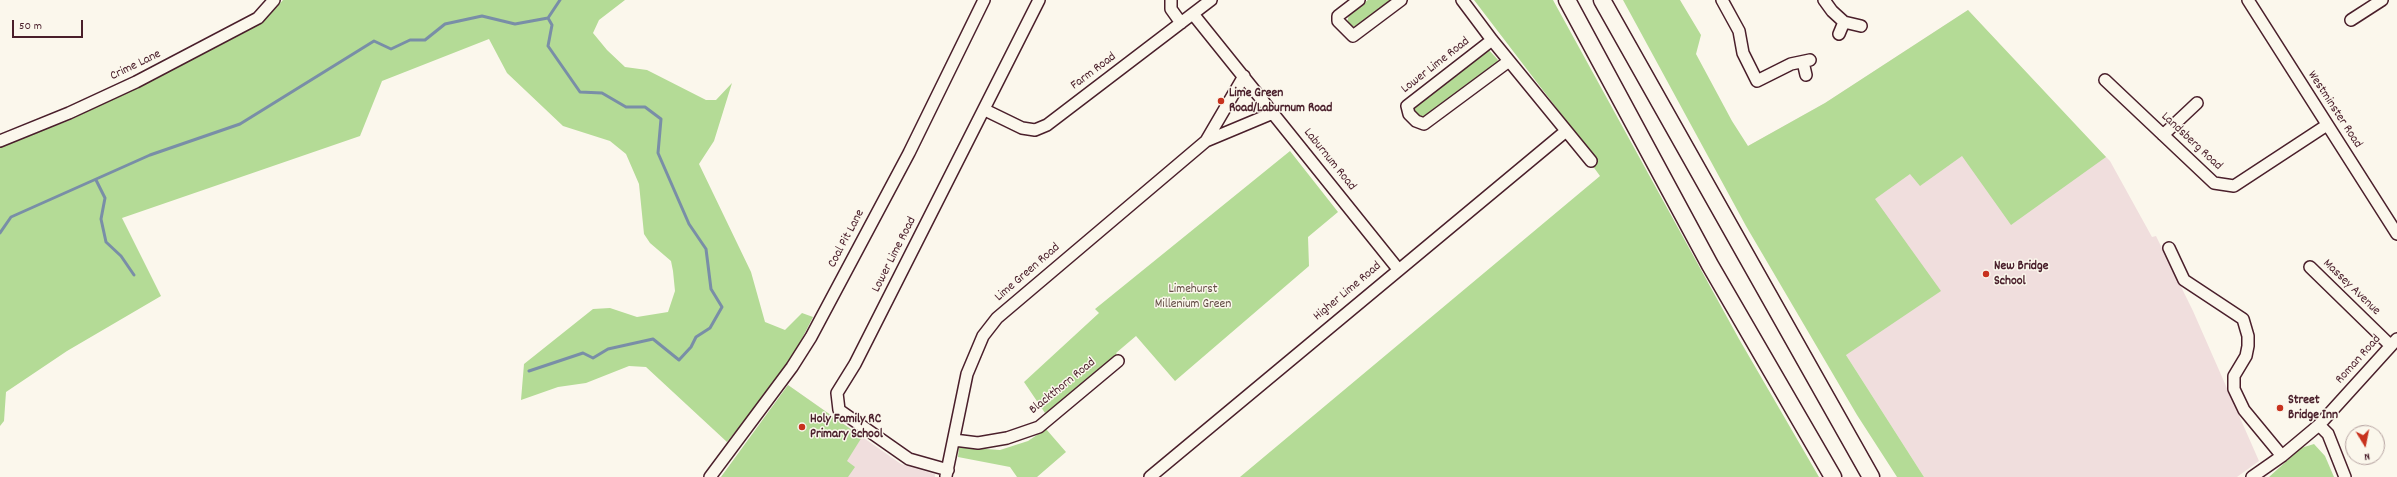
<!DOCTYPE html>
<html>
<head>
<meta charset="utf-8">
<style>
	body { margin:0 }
	#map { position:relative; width:2397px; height:477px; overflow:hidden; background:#fbf7ec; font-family:Dekko,sans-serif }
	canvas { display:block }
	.north { position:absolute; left:2345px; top:425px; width:40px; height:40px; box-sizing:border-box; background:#fbf7ec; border:1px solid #b4a19f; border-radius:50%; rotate:170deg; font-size:11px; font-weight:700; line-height:16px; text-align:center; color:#4a1f2b }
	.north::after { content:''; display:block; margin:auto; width:14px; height:18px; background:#c8321e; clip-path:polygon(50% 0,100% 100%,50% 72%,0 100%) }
	.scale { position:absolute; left:12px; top:20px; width:71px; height:18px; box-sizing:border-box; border:2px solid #4a1f2b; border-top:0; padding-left:5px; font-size:12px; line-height:14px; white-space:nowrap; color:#4a1f2b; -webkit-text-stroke:3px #fbf7ec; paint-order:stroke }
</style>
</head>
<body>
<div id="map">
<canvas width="2397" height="477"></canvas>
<div class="north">N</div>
<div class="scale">50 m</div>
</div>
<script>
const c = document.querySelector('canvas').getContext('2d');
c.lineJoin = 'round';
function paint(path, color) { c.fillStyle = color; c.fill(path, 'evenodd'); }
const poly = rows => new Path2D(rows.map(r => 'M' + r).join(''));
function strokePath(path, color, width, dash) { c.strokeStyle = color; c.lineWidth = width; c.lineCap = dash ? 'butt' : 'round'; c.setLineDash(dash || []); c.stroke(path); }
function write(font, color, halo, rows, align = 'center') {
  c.font = font + ' Dekko,sans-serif'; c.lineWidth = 3; c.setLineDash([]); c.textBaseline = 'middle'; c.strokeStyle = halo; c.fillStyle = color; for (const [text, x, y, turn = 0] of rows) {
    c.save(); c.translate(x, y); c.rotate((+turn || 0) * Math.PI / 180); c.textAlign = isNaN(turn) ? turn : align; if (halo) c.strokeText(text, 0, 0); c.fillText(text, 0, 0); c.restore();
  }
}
paint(poly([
	[1968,10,2061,111,2110,161,2152,237,2156,236,2193,311,2259,461,2237,477,1924,477,1846,355,1748,146,1825,103],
	[788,385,901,464,935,474,935,477,721,477]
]), '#f0dedd');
paint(poly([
	[283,0,625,0,599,20,593,33,607,50,625,67,647,70,706,100,716,100,732,83,714,141,699,164,751,272,765,322,785,330,802,313,813,317,787,368,727,442,646,367,629,366,586,383,558,387,521,400,524,364,593,309,610,308,637,317,668,312,675,291,673,271,671,261,650,243,644,234,639,184,626,154,610,141,563,126,507,73,489,39,382,81,360,136,122,218,161,296,67,351,6,392,4,421,0,426,0,146,68,121,234,38,264,21],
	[1368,0,1392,0,1360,25,1352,27,1347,23,1349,14],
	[1474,0,1553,0,1739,339,1819,477,1240,477,1600,176,1592,165,1597,161],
	[1623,0,1680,0,1701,35,1696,54,1732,121,1748,146,1825,103,1968,10,2106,157,2011,225,1962,156,1920,186,1910,174,1875,199,1941,291,1846,355,1924,477,1897,477,1857,415,1746,226],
	[1488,49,1498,60,1497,63,1424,117,1415,114,1414,105],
	[1290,151,1338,212,1308,237,1309,266,1175,381,1136,336,1116,353,1119,357,1045,413,1024,382,1099,313,1095,309],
	[788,385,862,437,847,461,855,467,848,477,721,477],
	[1046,429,1066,452,1037,477,1017,477,1010,467,958,457,959,447,1000,450,1028,441],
	[2314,444,2325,456,2334,477,2269,477,2301,448]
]), '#b4db96');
strokePath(poly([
	[96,180,105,198,101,219,106,242,121,256,134,275],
	[0,233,11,217,150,155,240,124,374,41,391,49,410,40,425,40,445,24,482,16,515,24,548,18,560,0],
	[529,371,583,353,593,358,608,349,653,339,679,360,691,347,696,337,710,328,722,307,711,289,706,249,689,224,658,153,661,119,645,107,626,107,602,93,580,92,548,46,552,25,548,18]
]), '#798ea7', 3);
const minor = poly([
	[1171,0,1171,9,1181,23],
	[1359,0,1338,16,1338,21,1353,36,1401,0],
	[1462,0,1492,40,1591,161],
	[1722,0,1739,31,1743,53,1757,81,1791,64,1810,60],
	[1824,0,1832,11,1844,22,1861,26],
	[2248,0,2397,234],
	[1193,14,1398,269],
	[2351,20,2382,0],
	[1839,34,1844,22],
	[1492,40,1407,106,1409,114,1416,121,1424,124,1509,61],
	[1803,62,1806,75],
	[2105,80,2214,183,2234,186,2327,125],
	[985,110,1022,128,1035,130,1047,125,1211,0],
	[2163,135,2197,103],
	[0,141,69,113,136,82,258,18,274,0],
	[1206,141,1244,76],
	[2169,248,2184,280,2243,319,2248,336,2248,346,2246,356,2234,376,2234,389,2244,410,2282,456],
	[2310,267,2390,345],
	[2319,425,2328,434,2345,477],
	[954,440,978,443,1007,438,1039,427,1118,361],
	[948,470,909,459,839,410,837,393,855,364,1039,0],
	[946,476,967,374,983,336,997,318,1206,141,1273,113],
	[710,477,792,367,811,337,909,153,984,0],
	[1150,477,1566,131],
	[2252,477,2282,456,2319,425,2397,339]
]);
const highway = poly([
	[1567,0,1710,265,1833,477],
	[1602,0,1871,477]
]);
strokePath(minor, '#4a1f2b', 14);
strokePath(highway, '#4a1f2b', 19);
strokePath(minor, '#fbf7ec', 11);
strokePath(highway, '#fbf7ec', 16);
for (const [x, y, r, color] of [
	[1221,101,4,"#c8321e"],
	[1986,274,4,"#c8321e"],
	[2280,408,4,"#c8321e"],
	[802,427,4,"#c8321e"]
]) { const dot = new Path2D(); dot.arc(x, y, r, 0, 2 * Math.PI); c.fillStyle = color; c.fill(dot); strokePath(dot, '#fbf7ec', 1.5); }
write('13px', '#4a1f2b', '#fbf7ec', [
	["Crime Lane",136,66,-26],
	["Lower Lime Road",1436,66,-38],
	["Farm Road",1094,72,-37],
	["Westminster Road",2334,110,57],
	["Landsberg Road",2191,142,43],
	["Laburnum Road",1329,160,51],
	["Coal Pit Lane",847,239,-62],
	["Lower Lime Road",895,255,-63],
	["Lime Green Road",1028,273,-41],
	["Massey Avenue",2351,288,44],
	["Higher Lime Road",1348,292,-40],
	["Roman Road",2359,360,-48],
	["Blackthorn Road",1063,387,-39]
]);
write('bold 13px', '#4a1f2b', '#fbf7ec', [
	["Lime Green",1229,94],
	["Road/Laburnum Road",1229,109],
	["New Bridge",1994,267],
	["School",1994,282],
	["Street",2288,401],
	["Bridge Inn",2288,416],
	["Holy Family RC",810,420],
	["Primary School",810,435]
], 'left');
write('13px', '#644e46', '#fbf7ec', [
	["Limehurst",1193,290],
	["Millenium Green",1193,305]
]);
</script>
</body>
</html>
